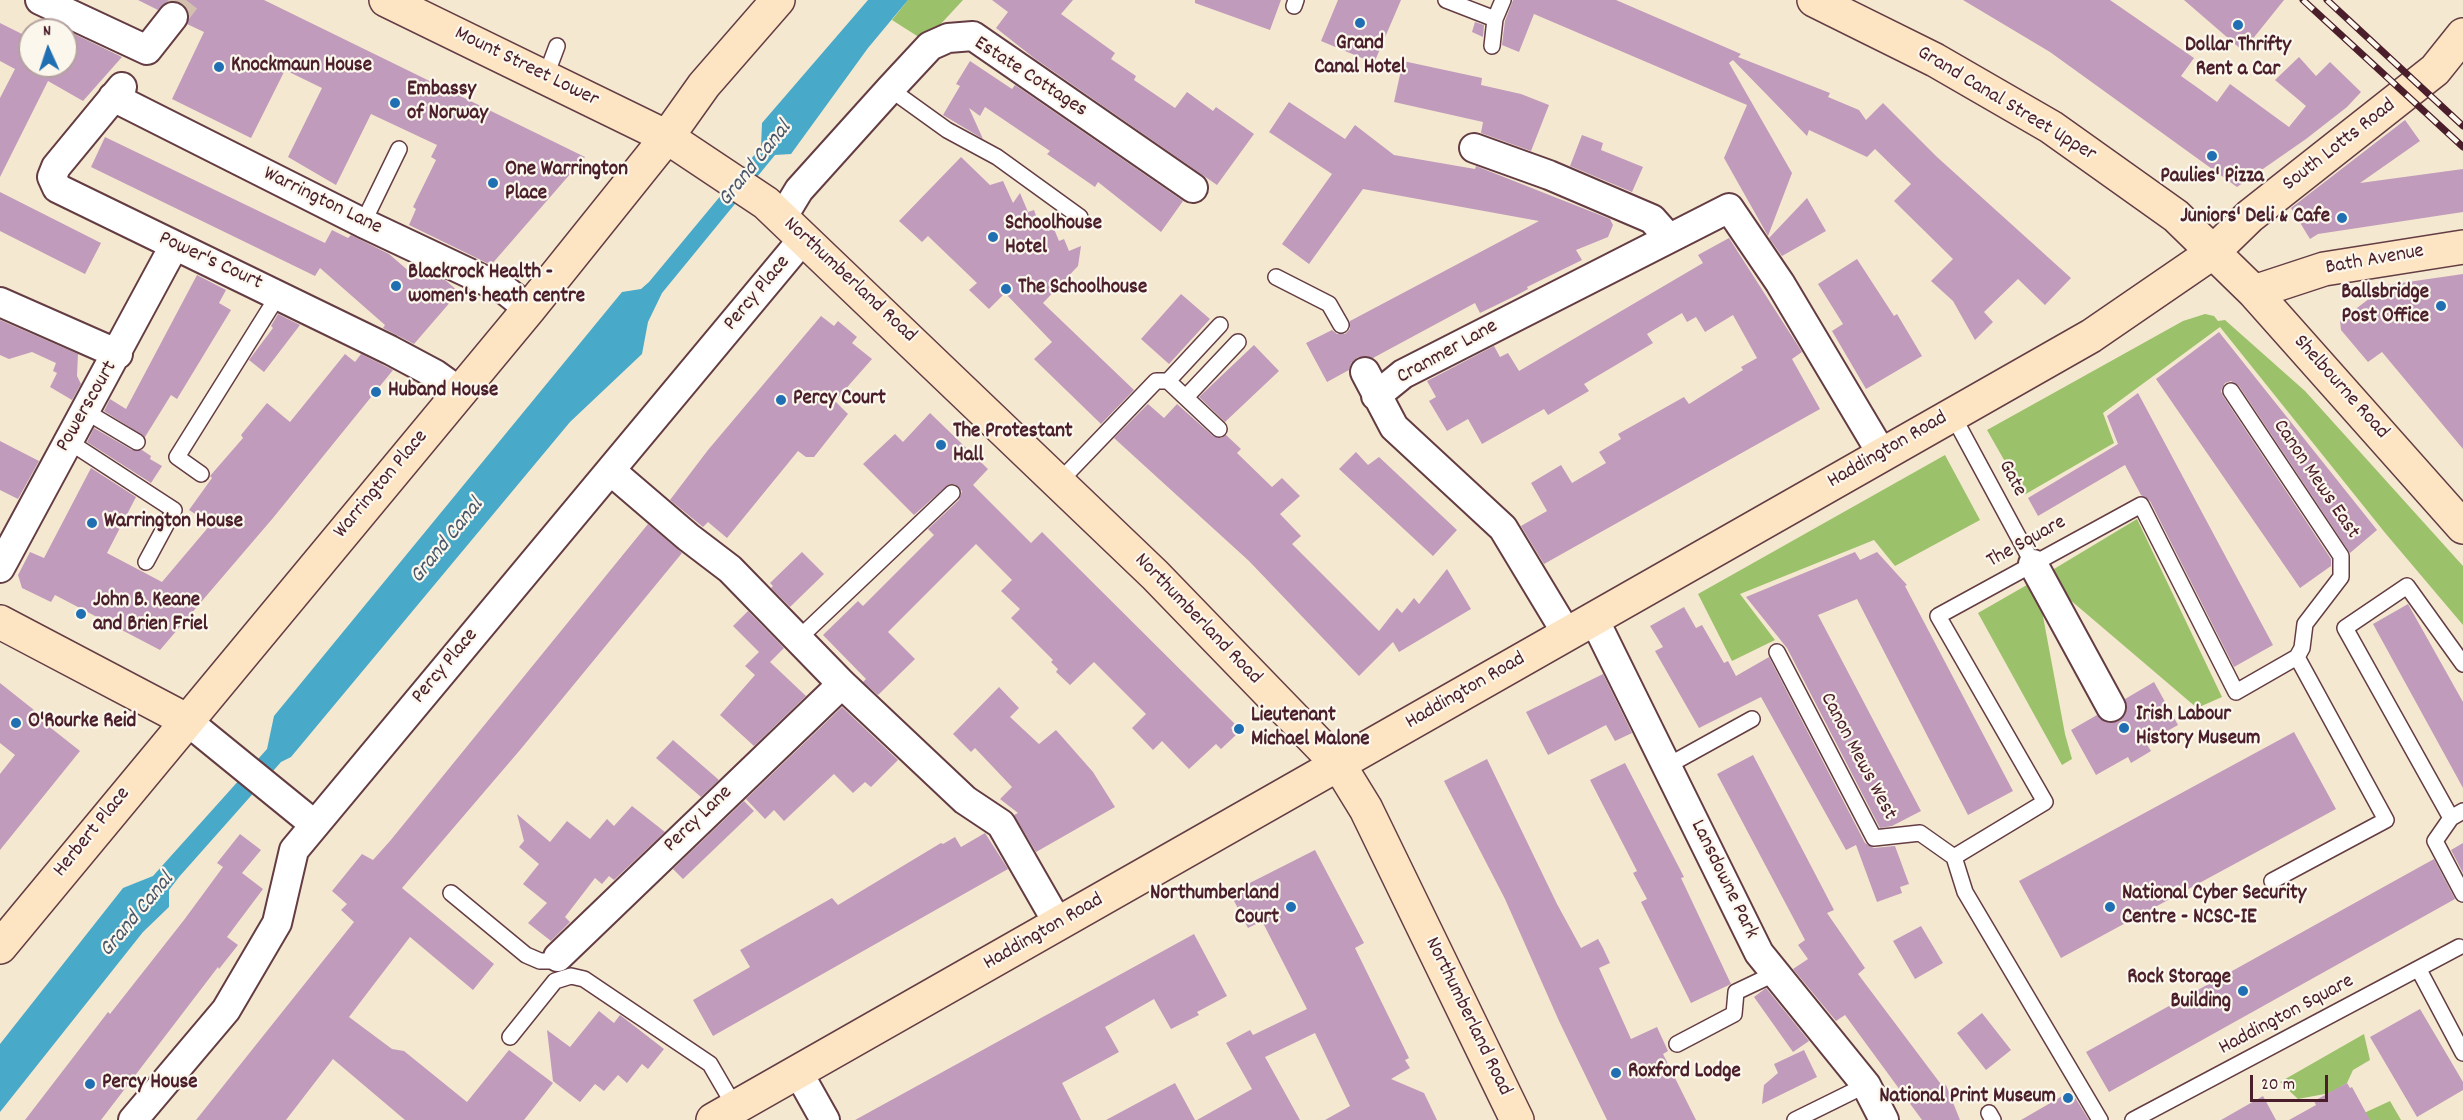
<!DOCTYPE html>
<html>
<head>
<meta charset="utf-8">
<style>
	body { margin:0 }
	#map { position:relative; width:2463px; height:1120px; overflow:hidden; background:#f5e8d0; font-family:Dekko,sans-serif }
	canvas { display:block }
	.north { position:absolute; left:18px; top:18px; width:60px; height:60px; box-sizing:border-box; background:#fbf7ec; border:2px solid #b4a19f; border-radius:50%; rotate:357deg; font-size:16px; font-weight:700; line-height:24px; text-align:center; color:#4a1f2b }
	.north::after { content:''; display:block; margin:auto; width:21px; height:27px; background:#1f6fb2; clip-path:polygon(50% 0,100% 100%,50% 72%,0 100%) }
	.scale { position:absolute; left:2250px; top:1075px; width:78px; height:27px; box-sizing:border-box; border:3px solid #4a1f2b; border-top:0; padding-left:8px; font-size:18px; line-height:21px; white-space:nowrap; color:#4a1f2b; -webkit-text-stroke:4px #fbf7ec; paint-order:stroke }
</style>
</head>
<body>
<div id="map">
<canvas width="2463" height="1120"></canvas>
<div class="north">N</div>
<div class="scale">20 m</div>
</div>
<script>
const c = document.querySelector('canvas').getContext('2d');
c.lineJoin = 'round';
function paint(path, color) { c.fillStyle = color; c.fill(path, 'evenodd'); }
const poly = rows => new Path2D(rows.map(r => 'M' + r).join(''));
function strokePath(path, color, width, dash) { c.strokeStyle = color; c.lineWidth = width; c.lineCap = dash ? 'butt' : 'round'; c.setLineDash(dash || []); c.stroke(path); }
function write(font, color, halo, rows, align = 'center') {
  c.font = font + ' Dekko,sans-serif'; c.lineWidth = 4.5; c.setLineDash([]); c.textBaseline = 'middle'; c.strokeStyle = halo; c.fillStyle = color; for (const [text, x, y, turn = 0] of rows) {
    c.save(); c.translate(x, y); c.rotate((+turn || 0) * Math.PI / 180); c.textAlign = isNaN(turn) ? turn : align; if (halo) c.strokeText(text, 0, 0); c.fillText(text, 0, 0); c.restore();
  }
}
paint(poly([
	[908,0,963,0,925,41,892,20],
	[2205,314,2214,316,2218,321,2225,320,2305,391,2463,566,2463,625,2386,534,2220,327,2103,413,2114,443,2024,495,1987,430,2183,321],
	[1945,455,1980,520,1895,566,1874,540,1740,594,1775,640,1732,661,1698,594],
	[2137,519,2222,697,2197,708,2055,587,2049,572],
	[2032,582,2039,595,2065,734,2072,759,2062,765,1978,613],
	[2364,1034,2370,1060,2353,1070,2347,1083,2330,1093,2298,1099,2280,1082],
	[2390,1101,2401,1120,2349,1120]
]), '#9cc16b');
paint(poly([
	[868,0,908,0,868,48,791,154,775,155,662,293,648,322,642,354,570,422,291,757,281,762,179,877,169,890,169,907,143,932,0,1112,0,1044,123,888,153,876,267,749,274,716,622,292,641,289,649,282,761,147,762,123]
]), '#49a9c8');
paint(poly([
	[138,0,264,0,585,157,491,265,409,225,416,209,413,207,436,160,431,157,437,145,371,114,336,185,288,157,322,88,285,70,251,138,172,99,204,32,187,24,188,11,183,4,167,2,158,10],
	[992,0,1073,0,1061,14,1115,53,1111,59,1136,76,1134,80,1175,108,1187,92,1213,111,1216,107,1254,134,1217,185,1034,58,996,28,1008,12],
	[1195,0,1281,0,1270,30,1195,3],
	[1338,0,1401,0,1374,63,1321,41],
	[1513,0,1616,0,1741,54,1738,57,1830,93,1828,97,1859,110,1866,120,1883,103,1937,157,2071,278,2045,305,2018,279,1984,312,1993,322,1975,340,1953,301,1931,281,1953,259,1894,201,1911,184,1875,149,1867,157,1809,130,1807,136,1733,60,1729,63,1792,173,1768,236,1724,158,1747,105,1534,14,1519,52,1502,45,1505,21],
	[1963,0,2110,0,2194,58,2181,76,2198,88,2217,102,2230,84,2289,127,2306,106,2275,80,2299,57,2316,76,2330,62,2361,92,2347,107,2306,139,2237,187,2050,52],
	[2184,0,2284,0,2243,51],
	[1475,22,1484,25,1483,37,1472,32],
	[0,23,30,38,30,66,66,66,66,30,122,57,83,101,48,81,0,177,0,98,15,69,0,61],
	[970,61,1012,89,1015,85,1183,201,1161,232,1098,182,1095,187,1047,154,1050,151,985,107,980,116,969,108,983,139,943,115,960,86,956,84],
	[1403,61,1482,78,1481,85,1521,94,1549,105,1531,151,1481,133,1483,122,1394,102],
	[1289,102,1345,139,1355,125,1394,155,1475,169,1476,166,1610,219,1613,225,1608,237,1576,250,1582,260,1527,287,1528,289,1517,295,1480,313,1475,303,1373,358,1358,357,1351,363,1349,370,1327,382,1306,343,1332,330,1337,334,1345,334,1350,329,1350,321,1539,221,1363,189,1309,264,1282,244,1332,174,1269,132],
	[2405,120,2420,141,2360,183,2463,169,2463,212,2318,234,2310,239,2291,208],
	[1582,135,1603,143,1601,150,1643,167,1632,192,1570,166],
	[105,137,325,243,332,230,348,238,351,235,389,254,418,279,425,271,444,279,459,292,414,344,383,328,385,325,320,268,315,276,91,167],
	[961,157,990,185,1003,181,1013,203,1020,193,1028,212,1034,210,1038,221,1044,219,1048,231,1054,229,1059,241,1064,239,1069,251,1081,246,1078,266,1043,303,1134,390,1101,424,1034,359,1052,342,1005,293,989,309,969,290,977,283,928,236,922,242,899,221],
	[0,192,101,243,85,274,0,231],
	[1807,198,1826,231,1782,256,1769,238],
	[1729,238,1802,352,1792,359,1820,409,1544,564,1521,526,1547,511,1531,483,1561,465,1572,483,1606,463,1599,452,1621,439,1618,434,1684,397,1689,404,1743,370,1741,367,1757,358,1733,315,1705,332,1696,317,1687,322,1682,313,1647,334,1653,343,1584,384,1589,391,1548,415,1544,409,1482,444,1468,419,1447,431,1429,401,1436,397,1427,381,1494,346,1500,357,1508,353,1519,371,1703,263,1698,255],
	[1857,259,1894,316,1897,314,1922,356,1866,389,1832,331,1843,324,1818,284],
	[2463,274,2463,449,2382,352,2368,362,2341,330,2340,321,2387,285],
	[197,275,226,290,219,303,231,310,177,399,171,395,145,437,104,411,110,399,126,409],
	[1181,294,1210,319,1169,364,1141,339],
	[278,314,300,325,264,372,249,360,273,328,271,326],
	[821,316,834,326,838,321,857,337,852,343,872,359,835,401,848,414,814,457,806,457,798,451,727,538,708,522,703,527,670,500,708,450],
	[0,320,78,354,77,376,81,384,72,400,50,387,57,373,53,371,56,363,32,352,9,359,0,355],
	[2219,332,2377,530,2350,553,2239,386,2231,381,2225,383,2221,391,2223,396,2331,559,2331,566,2300,588,2156,379],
	[1254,345,1279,371,1225,422,1199,397],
	[345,354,355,362,361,354,393,370,273,518,160,650,55,595,51,602,22,588,18,575,30,552,44,558,91,468,136,497,107,553,162,582,211,524,189,510,212,478,210,476,243,438,241,435,267,403,290,422],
	[2138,393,2273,645,2234,667,2150,501,2141,495,2125,465,2038,516,2028,498,2118,444,2107,416],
	[1148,404,1164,418,1177,404,1213,436,1221,438,1226,435,1241,449,1237,453,1272,487,1282,478,1300,496,1280,514,1301,536,1292,544,1379,631,1397,608,1402,613,1414,598,1419,604,1447,569,1471,609,1399,652,1393,642,1359,676,1249,561,1114,438],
	[930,413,988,469,973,485,1031,543,1042,532,1235,724,1231,728,1237,734,1221,749,1216,744,1189,769,1162,741,1153,750,1132,728,1146,714,1094,662,1070,685,1056,672,1058,669,1051,662,1053,660,1011,618,1020,609,1001,591,1012,580,976,544,888,632,915,659,878,695,863,682,866,679,823,635,858,601,863,606,934,535,928,529,959,500,962,491,955,484,949,484,914,515,863,464,895,434,903,442],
	[94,428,132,450,142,450,151,456,150,459,162,466,151,483,87,442],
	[0,441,39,461,18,499,0,490],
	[1356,452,1368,465,1379,457,1457,530,1433,556,1339,469],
	[648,524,682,553,520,750,402,888,494,964,473,990,410,937,349,1017,392,1049,404,1051,467,1102,509,1050,553,1083,524,1120,405,1120,333,1059,286,1120,196,1120,354,922,341,910,347,904,332,891,362,854,373,860,390,841],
	[802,552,824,574,790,607,771,588,773,586,770,583],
	[1855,552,1860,560,1877,552,1907,585,1905,586,2013,791,1968,815,1857,599,1818,615,1921,811,1892,826,1880,828,1787,648,1746,597],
	[2408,604,2463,702,2463,788,2373,624],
	[1684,607,1696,628,1702,625,1724,663,1728,661,1736,676,1769,657,1865,843,1874,848,1895,846,1909,884,1900,887,1902,893,1877,902,1856,845,1846,850,1761,697,1699,728,1655,651,1663,647,1650,626],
	[748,611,784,648,770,662,806,696,754,746,720,715,755,675,745,666,759,652,733,626],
	[1603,674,1632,733,1615,741,1606,725,1548,755,1526,712],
	[2154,682,2178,725,2146,743,2151,751,2131,763,2128,757,2096,775,2071,730,2097,715,2110,723,2119,721,2127,708,2125,699],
	[0,683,39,714,37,717,80,751,0,850,0,774,15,755,0,743],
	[999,687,1019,708,1010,717,1039,744,1056,730,1093,772,1115,807,1036,852,1014,815,1018,813,1000,799,1012,787,975,748,971,752,953,734],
	[842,707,898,760,871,787,865,782,853,793,834,774,784,821,774,810,765,819,746,799],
	[2294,732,2336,809,2061,958,2019,881],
	[673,740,719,780,701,797,656,758],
	[1753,755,1834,910,1827,913,1865,968,1858,974,1943,1087,1946,1085,1960,1120,1922,1120,1845,1015,1836,1021,1793,969,1808,959,1798,945,1805,940,1717,774],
	[1487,759,1557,904,1581,948,1598,939,1603,948,1610,963,1599,968,1631,1039,1657,1027,1668,1051,1663,1054,1696,1120,1607,1120,1559,1021,1505,899,1444,781],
	[1625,763,1684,877,1681,878,1731,984,1691,1003,1641,902,1647,899,1633,873,1637,871,1590,780],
	[744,801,754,811,683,879,673,869],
	[632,806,665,832,614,880,609,876,602,884,595,878,565,917,570,922,551,941,528,923,547,903,523,884,539,864,519,847,524,841,517,814,550,842,567,821,590,839,607,819,614,826],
	[985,833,1008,869,713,1036,693,1000,750,967,740,950,832,898,838,905,941,843,943,844,955,837,961,847],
	[240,834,261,850,242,873,263,889,227,937,238,945,219,969,218,967,101,1120,25,1120,108,1012,110,1014,184,920,223,867,217,863],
	[2463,843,2463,873,2451,850],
	[1315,850,1364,943,1355,948,1409,1058,1405,1060,1410,1068,1391,1079,1424,1093,1437,1120,1325,1120,1350,1106,1315,1033,1265,1057,1300,1120,1197,1120,1252,1089,1226,1043,1250,1030,1253,1035,1307,1009,1262,921,1248,928,1230,893],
	[2434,859,2455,899,2109,1092,2086,1052],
	[1921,926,1943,963,1915,979,1893,941],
	[1194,934,1227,996,1197,1012,1199,1015,1171,1029,1154,999,1105,1027,1119,1052,1062,1083,1081,1120,855,1120],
	[1766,988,1809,1041,1793,1052,1754,997],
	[2420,1009,2463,1082,2463,1090,2417,1117,2370,1037],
	[599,1011,614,1023,620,1015,664,1049,648,1069,642,1064,627,1083,618,1075,604,1091,595,1084,580,1102,553,1081,547,1030,570,1047],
	[1982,1013,2011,1050,1986,1070,1957,1033],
	[1804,1050,1817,1077,1762,1104,1764,1085,1778,1073,1774,1064],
	[1175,1083,1195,1120,1106,1120],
	[2347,1083,2350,1088,2352,1087,2370,1120,2289,1120,2316,1105,2314,1101],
	[2071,1091,2089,1120,2021,1120],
	[2263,1096,2276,1120,2221,1120]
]), '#c09bbb');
strokePath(poly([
	[173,17,186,0]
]), '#d3c0af', 28, [28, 14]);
const lane = poly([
	[1446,0,1495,19],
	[1294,6,1296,0],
	[1492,46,1495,19,1503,0],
	[545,78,557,46],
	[890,89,947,130,997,157,1080,217],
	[363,223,399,149],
	[1276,277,1329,304,1341,325],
	[1168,381,1220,325],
	[2231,391,2341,556,2341,577,2305,624,2302,648,2297,657],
	[1186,397,1238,342],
	[85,411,137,442],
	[1952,414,2033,564],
	[68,441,174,510,146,562],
	[201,474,177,457,279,294],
	[1058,483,1156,381,1168,381,1219,429],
	[798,639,952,493],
	[1777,652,1874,838,1920,833,1954,857],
	[1667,766,1752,719],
	[2463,811,2451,818,2435,841,2463,894],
	[2451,818,2345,628,2407,586,2463,664],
	[451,893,526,955,540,961,551,961,558,957],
	[2419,970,2463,1053],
	[510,1037,555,981,571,976,584,979,710,1064,735,1107],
	[1677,1044,1734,1014,1736,992,1776,973],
	[1989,1113,1993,1120],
	[1795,1120,1866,1085],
	[2100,1120,1965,892,1954,857,2045,802,1938,616,2141,505,2236,692,2297,657,2386,820,2272,881],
	[2133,1120,2459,947]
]);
const street = poly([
	[40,0,147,50,173,17],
	[122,87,56,167,52,177,57,188,390,350,435,374,460,392],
	[113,97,363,223,505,290,529,309],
	[1474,148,1549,175,1652,219,1668,237],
	[782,218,799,190,890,89,930,46,948,38,973,36,1193,188],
	[0,302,118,354],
	[1365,372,1394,427,1503,528,1567,634],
	[1376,396,1403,374,1729,208,1780,283,1882,454],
	[611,471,688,537,730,569,842,684,965,800,1001,824,1059,925],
	[2033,564,2111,707],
	[0,568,174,246],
	[1594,619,1759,953,1866,1085,1884,1120],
	[186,720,315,825],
	[558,957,842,684],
	[798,1072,825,1120],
	[133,1120,226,1010,277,923,294,850,803,239]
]);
const secondary = poly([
	[386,0,667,137,766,203,1155,575,1339,765,1366,809,1517,1120],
	[1814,0,1935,60,2051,127,2176,216,2254,292,2463,527],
	[2254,292,2324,269,2463,247],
	[0,622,186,720],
	[0,947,529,309,667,137,704,85,778,0],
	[713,1120,2091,336,2212,253,2250,216,2435,70,2463,35]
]);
strokePath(lane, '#643d44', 18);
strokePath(street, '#643d44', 32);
strokePath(secondary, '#643d44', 36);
strokePath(lane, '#fff', 15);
strokePath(street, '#fff', 28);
strokePath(secondary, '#fde5c4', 33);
const rail = poly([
	[2303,0,2463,147],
	[2327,0,2463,126]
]);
strokePath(rail, '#4a1f2b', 7);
strokePath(rail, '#fbf7ec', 4.5, [14]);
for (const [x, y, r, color] of [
	[1360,23,6,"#1f6fb2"],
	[2238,25,6,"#1f6fb2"],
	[219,67,6,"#1f6fb2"],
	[395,103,6,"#1f6fb2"],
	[2212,156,6,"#1f6fb2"],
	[493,183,6,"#1f6fb2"],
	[2342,218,6,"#1f6fb2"],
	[993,237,6,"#1f6fb2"],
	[396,286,6,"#1f6fb2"],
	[1006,289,6,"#1f6fb2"],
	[2441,306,6,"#1f6fb2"],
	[376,392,6,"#1f6fb2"],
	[781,400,6,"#1f6fb2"],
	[941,445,6,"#1f6fb2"],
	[92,523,6,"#1f6fb2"],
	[81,614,6,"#1f6fb2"],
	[16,723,6,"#1f6fb2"],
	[2124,728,6,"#1f6fb2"],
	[1239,729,6,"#1f6fb2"],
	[1291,907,6,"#1f6fb2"],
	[2110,907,6,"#1f6fb2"],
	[2243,991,6,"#1f6fb2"],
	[1616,1073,6,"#1f6fb2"],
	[90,1084,6,"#1f6fb2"],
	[2068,1098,6,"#1f6fb2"]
]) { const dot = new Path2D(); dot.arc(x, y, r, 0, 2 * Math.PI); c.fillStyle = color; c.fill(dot); strokePath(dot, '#fbf7ec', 2); }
write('bold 21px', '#4a1f2b', '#fbf7ec', [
	["Grand",1360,45,"center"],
	["Canal Hotel",1360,69,"center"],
	["Dollar Thrifty",2238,47,"center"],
	["Rent a Car",2238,71,"center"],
	["Knockmaun House",231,67],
	["Embassy",407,91],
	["of Norway",407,115],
	["One Warrington",505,171],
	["Place",505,195],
	["Paulies' Pizza",2212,178,"center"],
	["Juniors' Deli & Cafe",2330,218,"right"],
	["Schoolhouse",1005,225],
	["Hotel",1005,249],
	["Blackrock Health -",408,274],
	["women's heath centre",408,298],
	["The Schoolhouse",1018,289],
	["Ballsbridge",2429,294,"right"],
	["Post Office",2429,318,"right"],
	["Huband House",388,392],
	["Percy Court",793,400],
	["The Protestant",953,433],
	["Hall",953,457],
	["Warrington House",104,523],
	["John B. Keane",93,602],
	["and Brien Friel",93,626],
	["Irish Labour",2136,716],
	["History Museum",2136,740],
	["Lieutenant",1251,717],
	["Michael Malone",1251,741],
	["O'Rourke Reid",28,723],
	["Northumberland",1279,895,"right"],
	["Court",1279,919,"right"],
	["National Cyber Security",2122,895],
	["Centre - NCSC-IE",2122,919],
	["Rock Storage",2231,979,"right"],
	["Building",2231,1003,"right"],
	["Roxford Lodge",1628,1073],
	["Percy House",102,1084],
	["National Print Museum",2056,1098,"right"]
], 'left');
write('21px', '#4a1f2b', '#fbf7ec', [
	["Mount Street Lower",526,68,26],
	["Estate Cottages",1030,78,33],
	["Grand Canal Street Upper",2006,105,31],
	["South Lotts Road",2340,146,-38],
	["Warrington Lane",322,202,26],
	["Bath Avenue",2375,261,-10],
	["Power's Court",210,262,25],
	["Northumberland Road",849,281,43],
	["Percy Place",758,294,-50],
	["Cranmer Lane",1448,353,-29],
	["Shelbourne Road",2340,388,48],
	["Powerscourt",88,407,-60],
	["Haddington Road",1888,451,-30],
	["Gate",2011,479,62],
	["Canon Mews East",2315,480,56],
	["Warrington Place",382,485,-50],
	["The Square",2027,543,-29],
	["Northumberland Road",1197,620,46],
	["Percy Place",446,667,-50],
	["Haddington Road",1466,692,-30],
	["Canon Mews West",1857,757,62],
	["Percy Lane",699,820,-44],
	["Herbert Place",93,833,-51],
	["Lansdowne Park",1723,880,64],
	["Haddington Road",1044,933,-30],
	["Haddington Square",2287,1016,-28],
	["Northumberland Road",1467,1017,64]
]);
write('italic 22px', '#4a566a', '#fbf7ec', [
	["Grand Canal",756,165,-51],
	["Grand Canal",448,542,-51],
	["Grand Canal",138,916,-50]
]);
</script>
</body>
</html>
